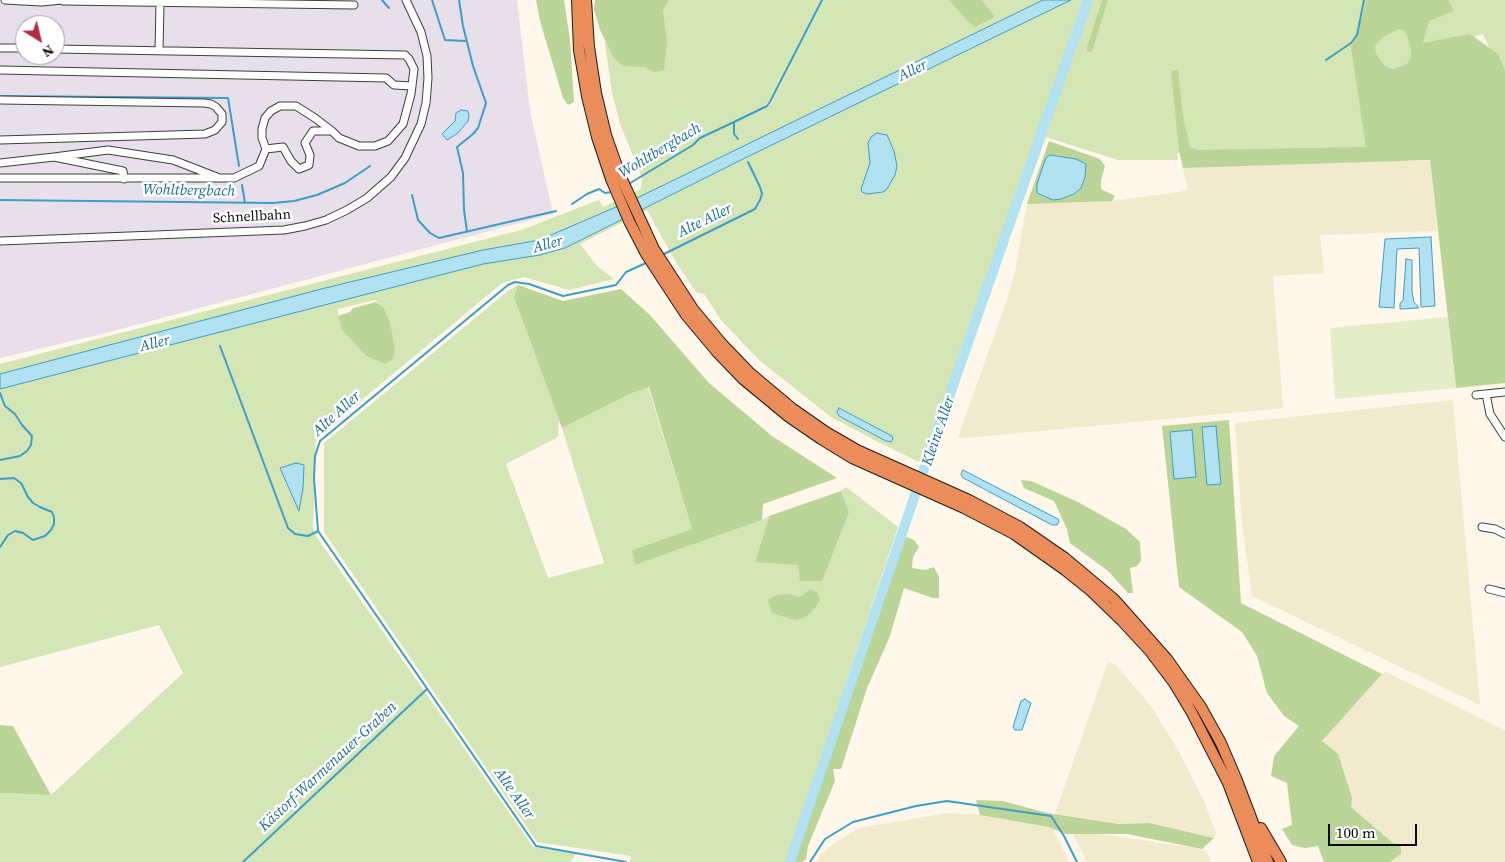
<!DOCTYPE html>
<html>
<head>
<meta charset="utf-8">
<style>
	body { margin:0 }
	#map { position:relative; width:1505px; height:862px; overflow:hidden; background:#fef7ea; font-family:"Source Serif 4",serif }
	canvas { display:block }
	.north { position:absolute; left:15px; top:15px; width:50px; height:50px; box-sizing:border-box; background:#fff; border:1px solid #9d9d9d; border-radius:50%; rotate:144deg; font-size:14px; font-weight:700; line-height:20px; text-align:center; color:#0b0b0b }
	.north::after { content:''; display:block; margin:auto; width:18px; height:22px; background:#b12d42; clip-path:polygon(50% 0,100% 100%,50% 72%,0 100%) }
	.scale { position:absolute; left:1328px; top:824px; width:89px; height:22px; box-sizing:border-box; border:2px solid #0b0b0b; border-top:0; padding-left:6px; font-size:15px; line-height:18px; white-space:nowrap; color:#0b0b0b; -webkit-text-stroke:4px #fff; paint-order:stroke }
</style>
</head>
<body>
<div id="map">
<canvas width="1505" height="862"></canvas>
<div class="north">N</div>
<div class="scale">100 m</div>
</div>
<script>
const c = document.querySelector('canvas').getContext('2d');
c.lineJoin = 'round';
function paint(path, color) { c.fillStyle = color; c.fill(path, 'evenodd'); }
const poly = rows => new Path2D(rows.map(r => 'M' + r).join(''));
function strokePath(path, color, width, dash) { c.strokeStyle = color; c.lineWidth = width; c.lineCap = dash ? 'butt' : 'round'; c.setLineDash(dash || []); c.stroke(path); }
function write(font, color, halo, rows, align = 'center') {
  c.font = font + ' "Source Serif 4",serif'; c.lineWidth = 5; c.setLineDash([]); c.textBaseline = 'middle'; c.strokeStyle = halo; c.fillStyle = color; for (const [text, x, y, turn = 0] of rows) {
    c.save(); c.translate(x, y); c.rotate((+turn || 0) * Math.PI / 180); c.textAlign = isNaN(turn) ? turn : align; if (halo) c.strokeText(text, 0, 0); c.fillText(text, 0, 0); c.restore();
  }
}
paint(poly([
	[0,0,517,0,530,111,553,214,102,334,0,358],
	[25,25,55,25,55,55,25,55]
]), '#e7dfe9');
paint(poly([
	[1374,161,1430,161,1437,231,1320,235,1324,273,1273,276,1283,408,966,438,958,437,1006,303,1015,272,1027,204,1112,201,1179,192,1188,190,1183,168],
	[1452,400,1453,401,1480,705,1252,596,1242,523,1235,423],
	[1108,662,1116,665,1150,705,1175,745,1204,801,1216,833,1214,838,1149,823,1119,824,1055,814],
	[1386,672,1505,730,1505,862,1390,862,1401,854,1400,845,1393,843,1351,807,1352,798,1322,741,1382,674],
	[947,813,980,815,1049,827,1053,829,1069,862,816,862,821,854,836,842,859,828],
	[1073,834,1099,834,1202,849,1208,854,1211,862,1087,862]
]), '#f1eacc');
paint(poly([
	[611,0,822,0,770,101,758,111,771,104,823,0,949,0,966,20,994,17,982,0,1505,0,1505,82,1483,34,1411,57,1407,64,1392,69,1369,149,1177,153,1178,160,1118,160,1046,137,935,445,929,441,921,463,878,442,831,417,759,360,721,320,704,294,696,292,674,259,647,210,580,244,597,266,614,279,569,290,524,277,502,283,316,438,313,527,316,536,533,847,576,854,570,862,0,862,0,793,51,795,183,673,159,625,0,667,0,364,521,230,599,200,603,207,641,189,642,178,639,170,620,124,612,92,605,44],
	[375,300,384,308,390,321,395,348,385,364,366,356,342,330,338,316,338,309],
	[839,408,842,409,892,436,886,441,839,416],
	[518,285,514,297,559,420,558,437,506,464,548,578,604,563,562,428,632,393,648,387,692,529,632,550,635,565,762,520,769,516,755,562,849,512,841,491,846,487,898,527,786,862,630,862,631,856,537,842,324,532,324,443,508,291]
]), '#d4e5b6');
paint(poly([
	[536,0,564,0,570,40,574,102,568,105,563,98,540,21],
	[595,0,669,0,663,10,667,42,664,70,655,72,644,67,623,66,614,58,600,30,594,10],
	[949,0,982,0,995,17,975,27,966,20],
	[1102,0,1108,0,1092,52,1087,51,1087,47],
	[1366,0,1448,0,1454,11,1429,21,1423,43,1470,34,1498,54,1505,71,1505,383,1456,388,1430,160,1183,168,1179,151,1171,71,1178,70,1183,116,1190,148,1197,150,1366,147,1351,47,1362,17],
	[1398,29,1404,30,1407,35,1411,49,1411,57,1407,64,1392,69,1385,66,1376,54,1375,46,1383,37],
	[1049,141,1100,159,1105,166,1101,180,1101,189,1115,196,1112,201,1027,204],
	[1050,155,1057,156,1074,194,1061,199,1037,193,1037,184,1042,169,1046,158],
	[518,285,563,301,621,289,650,315,709,383,772,436,837,478,763,504,762,520,635,565,632,550,692,529,649,387,632,393,562,428,514,297],
	[376,302,384,308,390,321,395,348,393,359,385,364,366,356,342,330,338,316,350,312,353,308],
	[1229,420,1241,603,1382,674,1322,741,1338,754,1352,798,1351,807,1393,843,1401,845,1401,854,1390,862,1324,862,1318,846,1305,848,1292,845,1282,829,1292,825,1287,783,1271,776,1274,756,1299,726,1284,716,1267,693,1257,656,1242,632,1179,587,1162,426],
	[1021,480,1031,481,1078,502,1126,529,1140,542,1141,561,1137,566,1130,568,1133,593,1128,593,1108,571,1070,543,1067,529,1054,501,1024,488],
	[841,491,849,512,822,581,800,581,798,565,755,562,769,516],
	[904,536,914,540,919,547,913,557,912,568,925,570,934,567,939,577,939,598,933,598,904,588,890,636,867,688,841,769,833,769,835,781,808,846,806,859,802,862,794,862],
	[811,589,817,592,820,600,815,608,806,617,795,620,772,613,768,600,777,595,788,594,800,597],
	[0,725,13,726,51,795,0,793],
	[976,800,1003,801,1047,813,1119,824,1149,823,1214,838,1202,849,1127,834,1065,834,1049,827,980,815]
]), '#bad597');
paint(poly([
	[1448,317,1456,388,1335,399,1330,328]
]), '#e4edc8');
const water = poly([
	[1043,0,1071,0,745,158,565,248,540,255,483,264,0,389,0,374,325,288,483,250,534,241,551,235,637,198,1043,0],
	[461,110,468,111,469,116,468,121,458,133,447,140,442,134,455,121,456,113,461,110],
	[877,133,887,135,894,151,897,166,895,175,887,189,883,192,867,194,862,192,861,189,870,163,868,143,871,137,877,133],
	[1050,155,1076,159,1086,164,1085,177,1081,188,1074,194,1061,199,1053,200,1037,193,1037,184,1042,169,1046,158,1050,155],
	[1431,237,1435,306,1421,307,1419,248,1397,249,1394,308,1379,307,1385,239,1431,237],
	[1406,259,1412,260,1412,291,1414,302,1419,308,1400,309,1400,303,1403,301,1406,259],
	[839,408,892,436,893,439,891,442,886,441,839,416,837,412,839,408],
	[1216,426,1221,484,1207,485,1202,427,1216,426],
	[1192,430,1196,477,1174,479,1170,432,1192,430],
	[296,463,304,465,303,488,299,511,280,468,296,463],
	[963,470,1058,519,1059,522,1057,525,1052,525,969,481,963,478,961,474,963,470],
	[1025,699,1031,703,1022,730,1015,730,1013,727,1021,701,1025,699]
]);
paint(water, '#b2e1f2');
strokePath(water, '#3e9ec4', 1);
strokePath(poly([
	[382,0,389,8],
	[432,0,445,40,466,41],
	[459,0,463,26,473,66,486,103,478,128,473,134,457,147,463,173,464,210,467,231],
	[1326,60,1351,43,1357,35,1364,0],
	[0,96,228,98,239,166],
	[738,139,734,134,734,122,767,106,770,102,822,0],
	[242,185,245,203],
	[627,185,693,145,700,138,734,122],
	[412,195,418,220,430,233,439,238,556,211],
	[0,200,273,203,294,201,317,195,345,183,370,166],
	[572,204,587,194,599,189,605,193,612,192],
	[662,255,755,209,760,200,762,194,760,187,748,162],
	[220,346,288,528,295,534,308,536,318,531],
	[0,393,5,406,15,414,22,425,32,436,31,445,27,451,20,456,0,460],
	[0,479,14,478,21,483,28,497,33,503,40,507,52,512,54,517,54,524,51,530,45,536,33,540,23,533,15,531,8,535,0,547],
	[243,862,427,689],
	[626,862,536,846,318,531,314,478,315,456,320,441,508,285,515,282,529,284,563,296,616,285,626,272,646,263],
	[810,862,825,839,853,822,916,806,947,801,1051,816,1064,836,1077,862]
]), '#3e9ec4', 2);
strokePath(poly([
	[790,862,928,457,1088,0]
]), '#b2e1f2', 10);
const minor = poly([
	[5,0,41,2,63,0],
	[63,1,354,5],
	[0,48,25,48],
	[159,51,160,2],
	[0,70,386,78,394,85,412,86],
	[0,100,204,103,211,104,216,107,222,114,222,122,215,130,205,134,0,140],
	[266,149,262,138,262,129,265,118,271,111,280,106,296,106,315,118,332,131],
	[54,157,108,150,173,160,217,177],
	[0,163,54,157,123,171,124,179],
	[0,178,234,178,259,166,266,149,283,147,291,161,299,169,309,165,310,155,305,143,313,131,332,131,339,138,359,146,375,146,388,141,403,124,411,94,414,69,409,59,405,55,55,49],
	[0,241,284,230,305,226,326,220,347,210,367,198,391,177,405,158,421,124,426,103,428,78,427,56,421,32,406,0],
	[1486,394,1490,414,1505,437],
	[1476,395,1505,392],
	[1482,527,1495,529,1505,534],
	[1489,589,1505,593]
]);
const highway = poly([
	[577,0,579,50,587,96,597,137,611,179,629,221,646,254,686,315,717,352,743,379,789,417,821,439,852,458,964,508,1014,534,1065,570,1090,590,1122,621,1149,650,1174,683,1192,713,1228,783,1258,862],
	[586,0,589,47,596,93,606,135,620,175,654,249,693,309,723,345,749,372,793,409,826,432,857,450,969,500,1020,527,1065,558,1114,599,1167,659,1201,707,1221,743,1236,778,1268,862],
	[1261,828,1281,862]
]);
strokePath(minor, '#3e3e3e', 9);
strokePath(highway, '#1c1c1c', 12);
strokePath(minor, '#fff', 7);
strokePath(highway, '#eb8c5b', 10);
write('14px', '#0b0b0b', '#fff', [
	["Schnellbahn",252,217,-3]
]);
write('italic 15px', '#1d6e93', '#fff', [
	["Aller",913,71,-26],
	["Wohltbergbach",660,151,-31],
	["Wohltbergbach",189,191,1],
	["Alte Aller",705,221,-26],
	["Aller",548,245,-15],
	["Aller",155,344,-14],
	["Alte Aller",337,414,-42],
	["Kleine Aller",939,431,-71],
	["Kästorf-Warmenauer-Graben",328,767,-43],
	["Alte Aller",514,794,55]
]);
</script>
</body>
</html>
